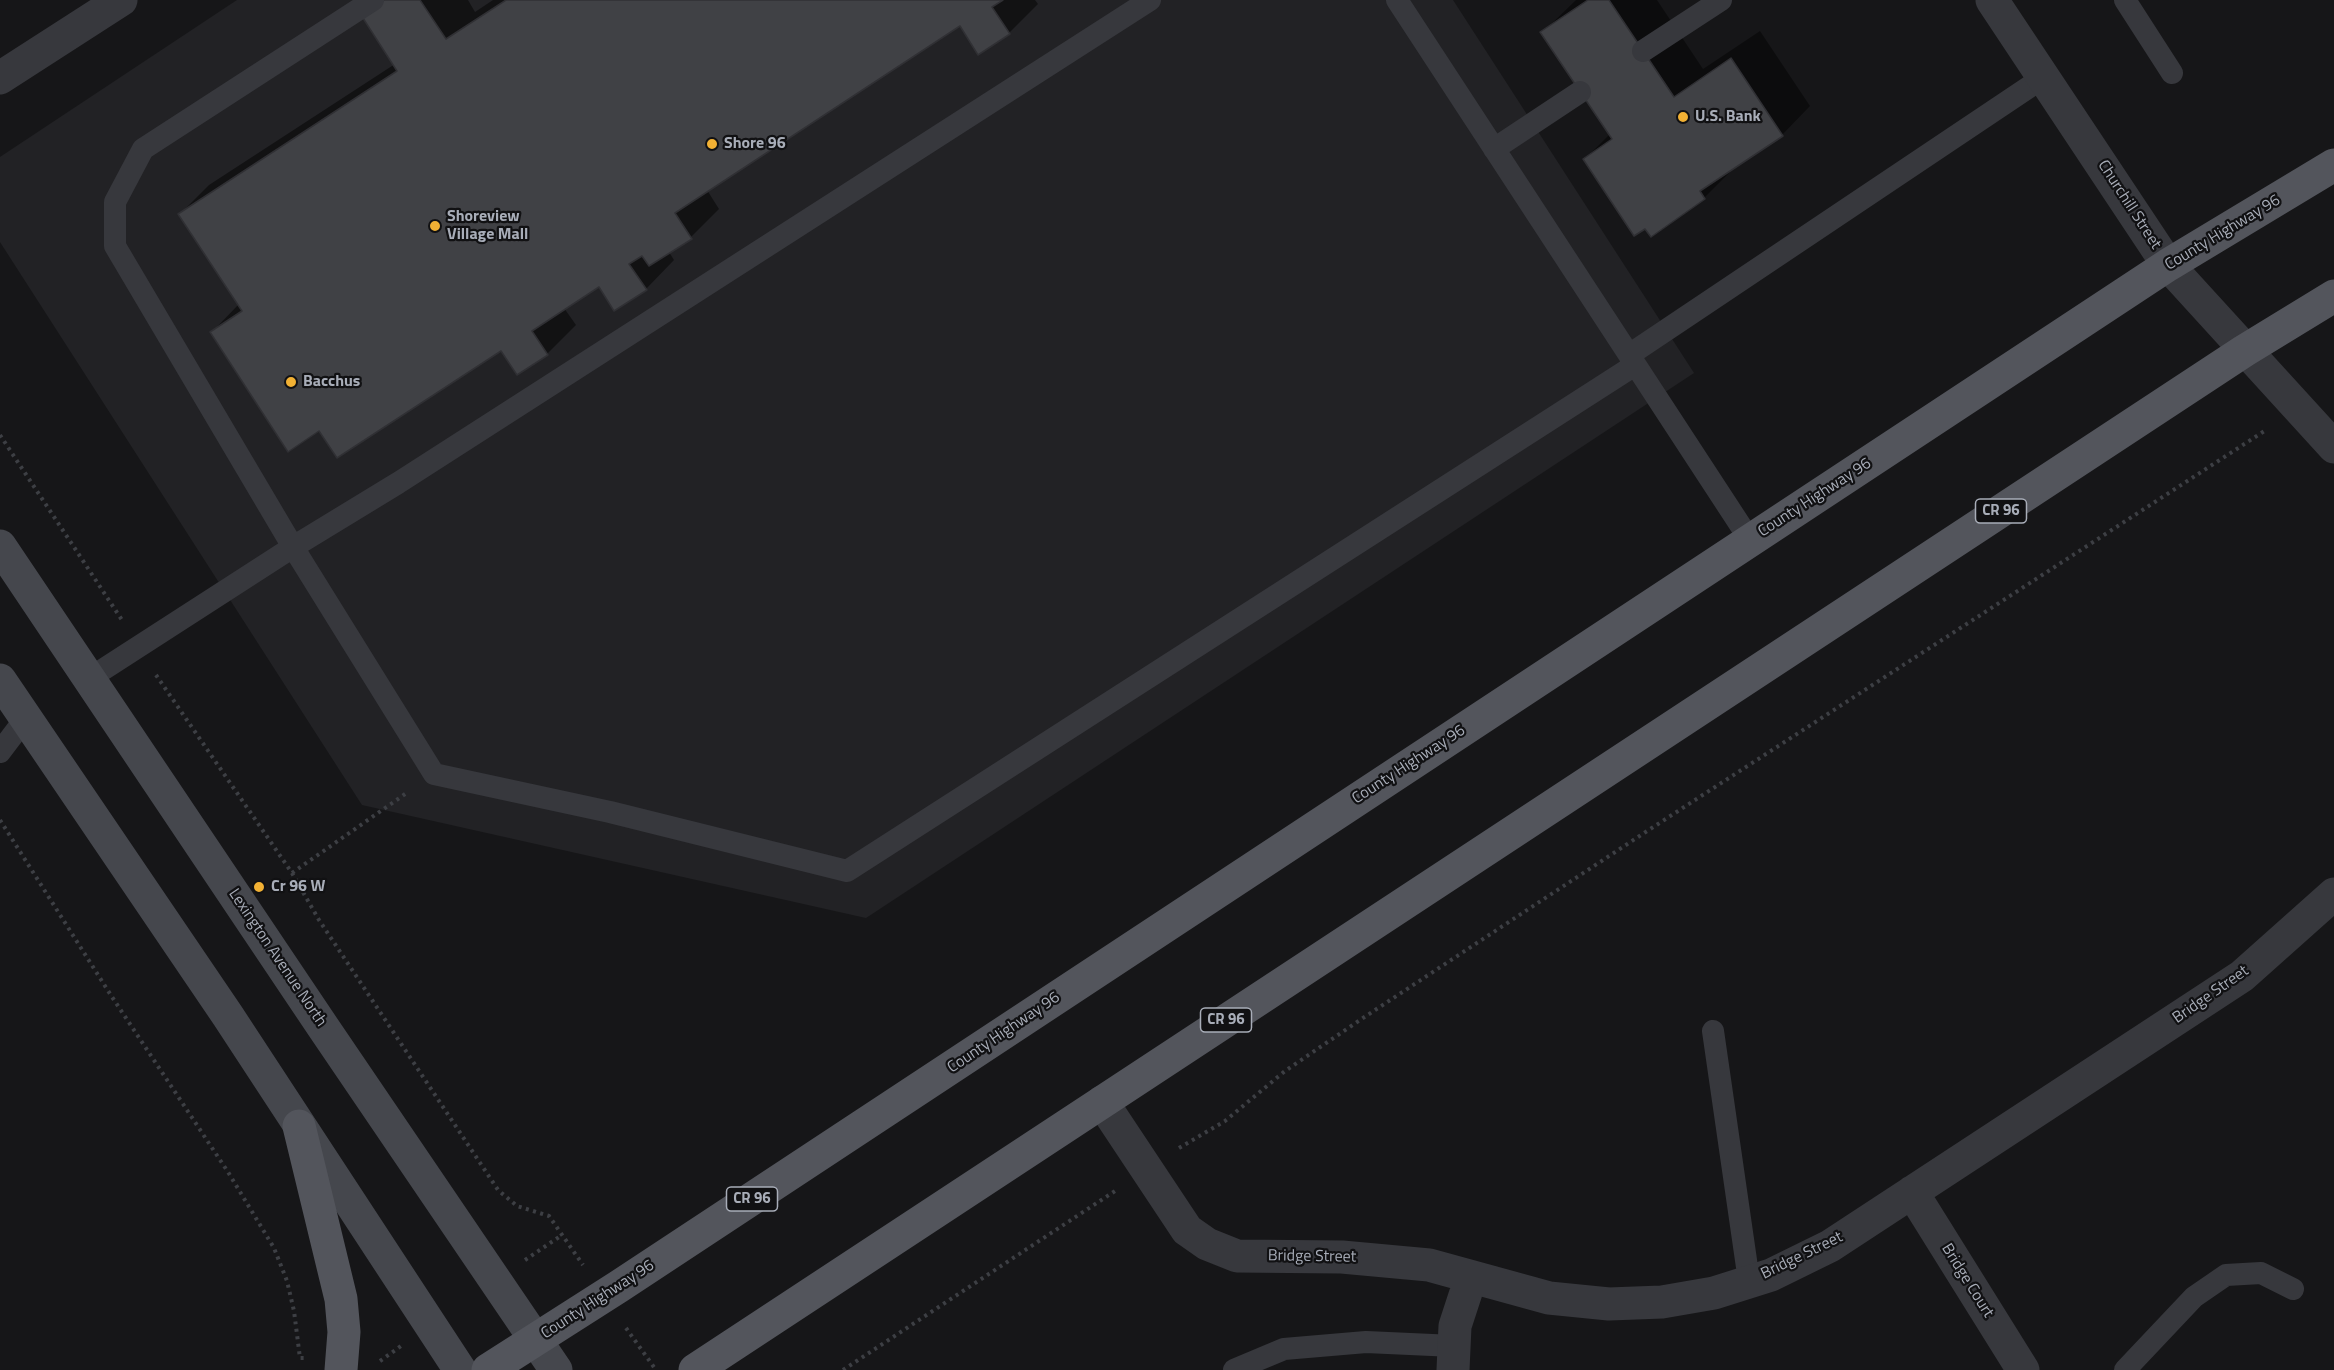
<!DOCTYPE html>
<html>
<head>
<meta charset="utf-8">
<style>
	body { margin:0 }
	canvas { display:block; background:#161618 }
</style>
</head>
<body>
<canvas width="2334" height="1370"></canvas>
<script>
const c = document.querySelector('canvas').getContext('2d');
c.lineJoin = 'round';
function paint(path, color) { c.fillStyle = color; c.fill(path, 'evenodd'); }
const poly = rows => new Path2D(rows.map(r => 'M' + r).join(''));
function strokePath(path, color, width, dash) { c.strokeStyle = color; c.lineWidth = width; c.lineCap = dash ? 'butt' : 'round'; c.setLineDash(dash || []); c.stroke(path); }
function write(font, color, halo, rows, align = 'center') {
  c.font = font + ' "Titillium Web",sans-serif'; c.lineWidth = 4.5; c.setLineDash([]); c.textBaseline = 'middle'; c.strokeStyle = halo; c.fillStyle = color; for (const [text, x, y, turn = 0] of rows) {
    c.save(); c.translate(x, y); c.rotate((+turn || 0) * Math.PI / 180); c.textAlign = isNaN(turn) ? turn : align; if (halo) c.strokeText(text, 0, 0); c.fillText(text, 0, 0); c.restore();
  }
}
paint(poly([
	[237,0,1453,0,1694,373,866,918,362,805,0,242,0,157]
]), '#222225');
paint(poly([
	[378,0,468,0,475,12,493,0,1035,0,1038,4,1009,33,960,24,707,190,719,209,691,237,669,252,674,260,646,289,599,285,564,308,576,325,547,354,501,349,320,429,212,332,239,304,180,214,209,185,395,64],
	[1576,0,1657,0,1703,69,1760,31,1810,106,1782,135,1732,168,1733,169,1704,198,1585,159,1610,134,1542,33]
]), '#0007');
const building = poly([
	[384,0,420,0,446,39,506,0,1003,0,992,7,1010,34,978,55,960,26,675,213,692,239,649,266,642,256,629,264,647,290,614,311,599,287,532,331,548,355,517,375,501,351,337,458,319,431,288,452,210,332,242,311,178,214,397,71,361,15,384,0],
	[1588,0,1609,0,1674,97,1731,58,1783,136,1700,191,1705,199,1651,237,1645,229,1634,236,1583,159,1612,139,1540,32,1588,0]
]);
paint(building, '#404145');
strokePath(building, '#303034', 1.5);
strokePath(poly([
	[0,435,122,620],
	[156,675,292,873,319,920,498,1190,517,1206,549,1216,583,1265],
	[0,820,112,997,228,1172,274,1248,287,1281,294,1311,300,1358,304,1358],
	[292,873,408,792],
	[1179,1148,1225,1121,1285,1071,1360,1020,1641,835,2266,430],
	[525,1260,562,1235],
	[626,1328,656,1370],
	[380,1361,401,1346],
	[843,1370,1115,1191]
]), '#3d3f44', 4, [3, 4.5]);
strokePath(poly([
	[373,0,143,149,115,202,115,246,293,547,434,774,610,812,847,871,1635,365],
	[1397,0,1750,540],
	[2125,0,2172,73],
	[1643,51,1721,0],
	[1494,149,1580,92],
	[1629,355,2044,77],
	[90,678,293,547,398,483,1150,0],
	[0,752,25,719],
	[1713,1031,1749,1281],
	[1234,1370,1284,1349,1366,1342,1454,1346],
	[2125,1370,2194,1297,2226,1275,2261,1273,2293,1289]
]), '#37383d', 22);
strokePath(poly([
	[1992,0,2168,265,2334,447],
	[0,78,121,0],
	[1102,1102,1187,1230,1207,1244,1237,1256,1342,1257,1429,1265,1549,1298,1609,1304,1662,1302,1714,1293,1771,1275,1830,1246,2242,976,2334,894],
	[1912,1192,2023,1370],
	[1453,1370,1455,1326,1471,1277]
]), '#37383d', 33);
strokePath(poly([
	[0,546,323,1027,556,1370],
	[0,680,228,1016,460,1370]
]), '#45474d', 33);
strokePath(poly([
	[299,1126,341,1299,344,1332,341,1370],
	[488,1370,618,1287,2168,265,2334,165],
	[695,1370,2244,351,2334,296]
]), '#53555c', 33);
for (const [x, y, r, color] of [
	[1683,117,6,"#f2b134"],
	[712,144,6,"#f2b134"],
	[435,226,6,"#f2b134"],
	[291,382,6,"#f2b134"],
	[259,887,6,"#f2b134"]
]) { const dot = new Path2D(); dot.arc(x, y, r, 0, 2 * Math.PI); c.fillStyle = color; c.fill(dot); strokePath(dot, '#111113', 2); }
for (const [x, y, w] of [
	[2001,511,51],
	[1226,1020,51],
	[752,1199,51]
]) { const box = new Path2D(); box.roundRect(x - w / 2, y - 12, w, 24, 4.5); c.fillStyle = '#111113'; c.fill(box); strokePath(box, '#a8adb8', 1.5); }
write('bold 15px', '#a8adb8', null, [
	["CR 96",2001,511],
	["CR 96",1226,1020],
	["CR 96",752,1199]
]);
write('bold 16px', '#a8adb8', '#111113', [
	["U.S. Bank",1695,117],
	["Shore 96",724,144],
	["Shoreview",447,217],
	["Village Mall",447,235],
	["Bacchus",303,382],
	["Cr 96 W",271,887]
], 'left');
write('16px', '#a8adb8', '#111113', [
	["Churchill Street",2129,205,57],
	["County Highway 96",2223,233,-31],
	["County Highway 96",1815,498,-33],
	["County Highway 96",1409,765,-33],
	["Lexington Avenue North",277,958,56],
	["Bridge Street",2211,995,-35],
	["County Highway 96",1004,1033,-34],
	["Bridge Street",1802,1256,-26],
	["Bridge Street",1312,1257,1],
	["Bridge Court",1967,1281,58],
	["County Highway 96",598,1300,-33]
]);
</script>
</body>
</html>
